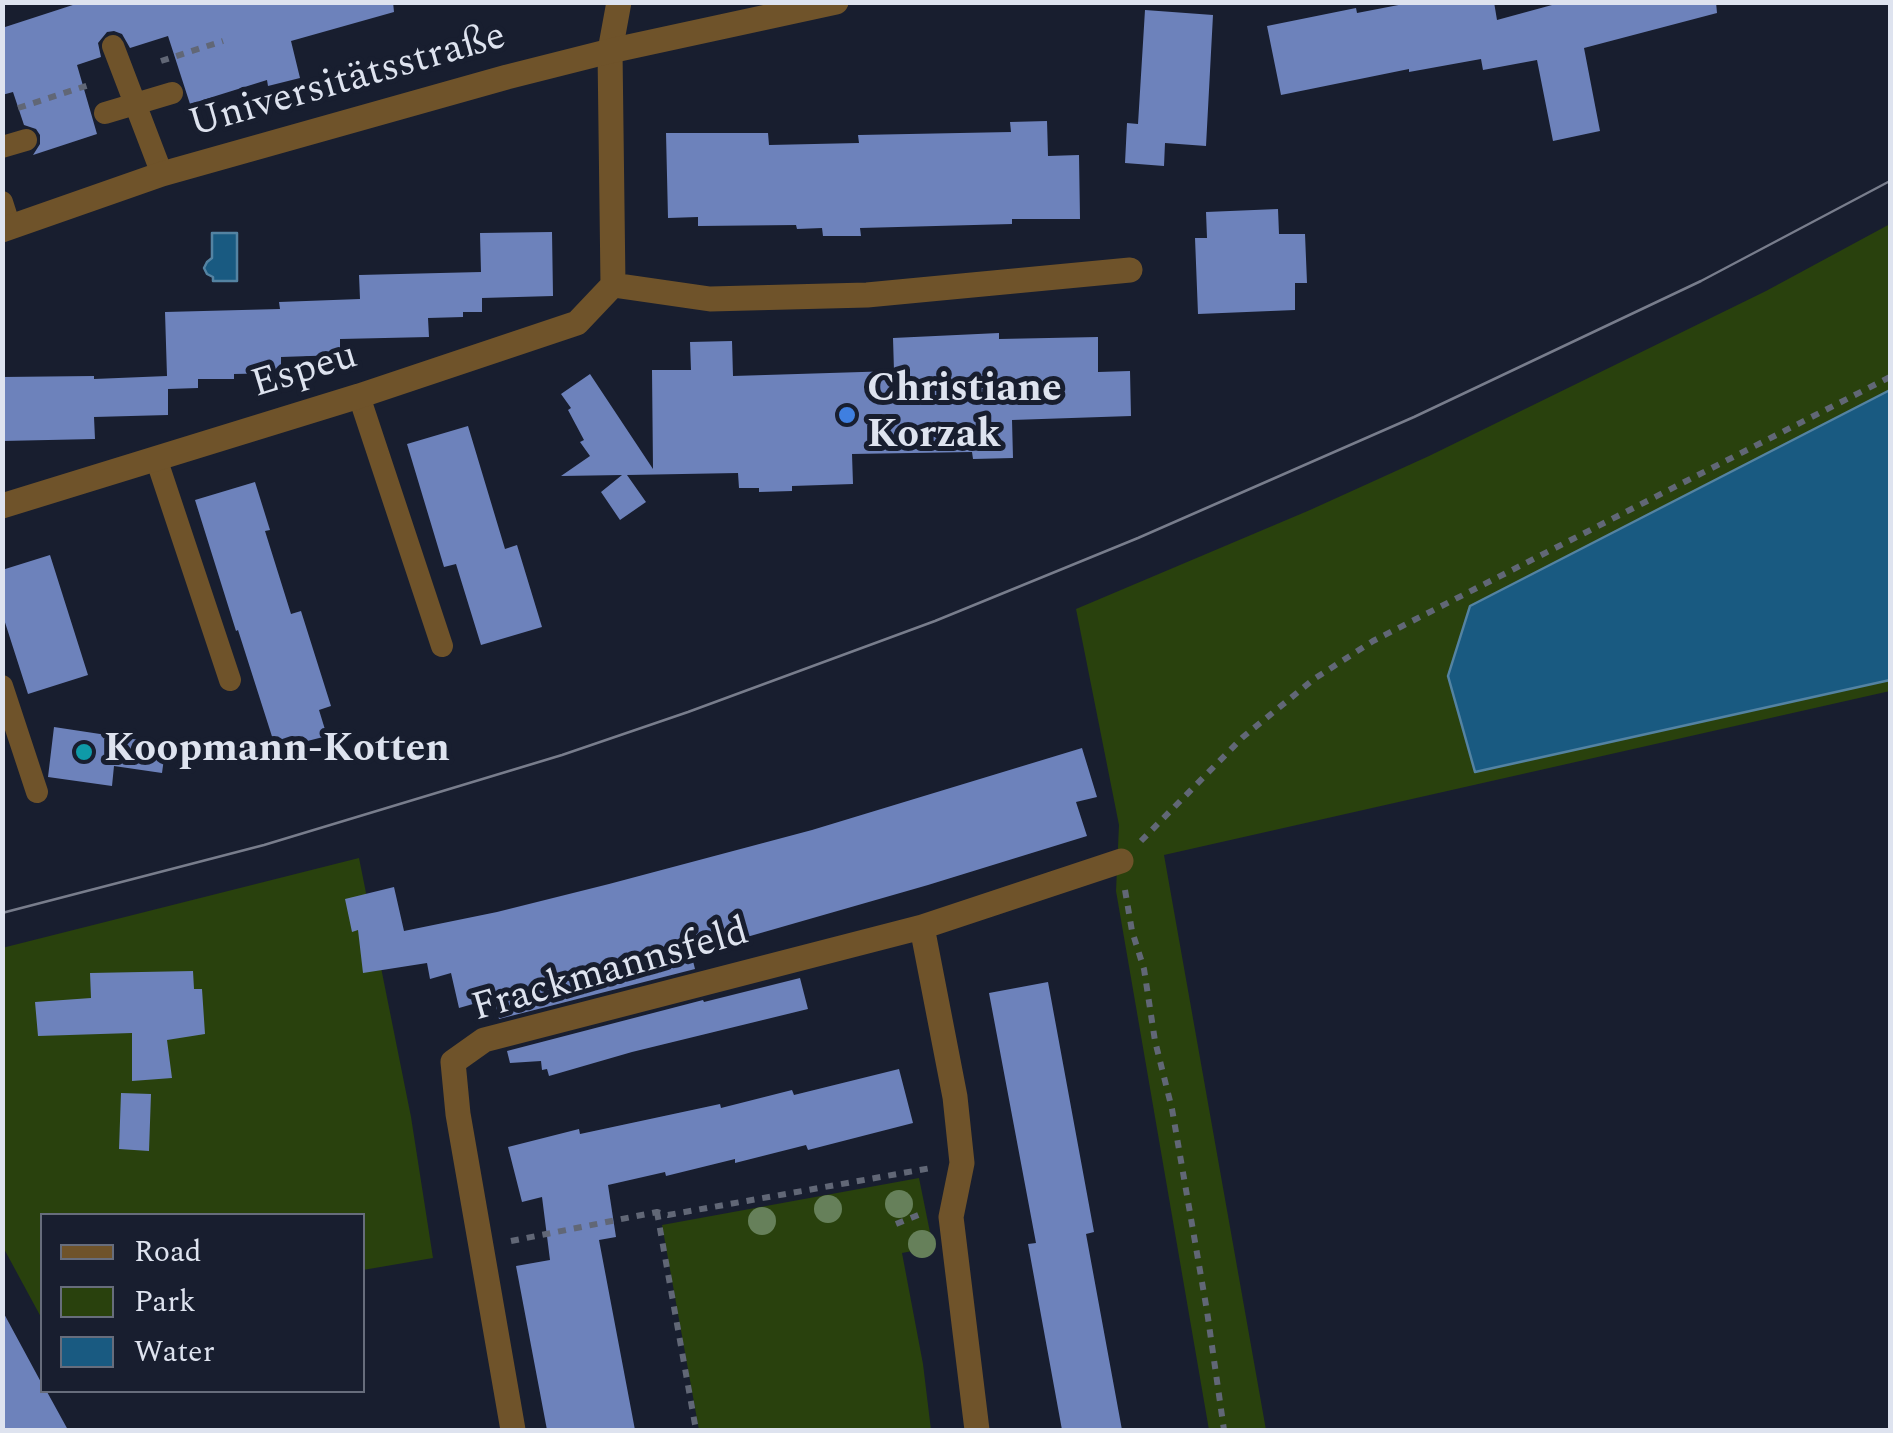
<!DOCTYPE html>
<html>
<head>
<meta charset="utf-8">
<style>
	body { margin:0 }
	#map { position:relative; width:1893px; height:1433px; overflow:hidden; background:#181e2f; font-family:Spectral,serif }
	canvas { display:block }
	.frame { position:absolute; inset:0; border:5px solid #dee3ef; pointer-events:none }
	.legend { position:absolute; left:40px; top:1213px; width:325px; height:180px; box-sizing:border-box; background:#181e2f; border:2px solid #676d7c; margin:0; padding:12px 18px; list-style:none; font-size:30px; color:#dee3ef }
	.legend li { display:flex; align-items:center; gap:20px; height:50px }
	.legend b { width:50px; border:2px solid #676d7c }
</style>
</head>
<body>
<div id="map">
<canvas width="1893" height="1433"></canvas>
<div class="frame"></div>
<ul class="legend">
<li><b style="height:12px;background:#6f532a"></b>Road</li>
<li><b style="height:28px;background:#29410d"></b>Park</li>
<li><b style="height:28px;background:#195a81"></b>Water</li>
</ul>
</div>
<script>
const c = document.querySelector('canvas').getContext('2d');
c.lineJoin = 'round';
function paint(path, color) { c.fillStyle = color; c.fill(path, 'evenodd'); }
const poly = rows => new Path2D(rows.map(r => 'M' + r).join(''));
function strokePath(path, color, width, dash) { c.strokeStyle = color; c.lineWidth = width; c.lineCap = dash ? 'butt' : 'round'; c.setLineDash(dash || []); c.stroke(path); }
function write(font, color, halo, rows, align = 'center') {
  c.font = font + ' Spectral,serif'; c.lineWidth = 10; c.setLineDash([]); c.textBaseline = 'middle'; c.strokeStyle = halo; c.fillStyle = color; for (const [text, x, y, turn = 0] of rows) {
    c.save(); c.translate(x, y); c.rotate((+turn || 0) * Math.PI / 180); c.textAlign = isNaN(turn) ? turn : align; if (halo) c.strokeText(text, 0, 0); c.fillText(text, 0, 0); c.restore();
  }
}
paint(poly([
	[1890,224,1890,390,1470,606,1448,676,1475,772,1890,680,1890,691,1164,855,1266,1430,1209,1430,1116,891,1119,825,1076,609,1310,510,1429,456,1766,291],
	[359,858,411,1117,433,1258,363,1270,362,1216,42,1216,42,1319,3,1247,2,948],
	[919,1178,933,1247,902,1253,923,1364,931,1430,699,1430,662,1225]
]), '#29410d');
const water = poly([
	[212,233,237,233,237,281,213,281,213,277,207,274,204,268,207,262,212,258,212,233],
	[1890,390,1890,680,1475,772,1448,676,1470,606,1890,390]
]);
paint(water, '#195a81');
strokePath(water, '#5483a2', 2.5);
paint(poly([
	[82,2,393,2,394,12,291,41,300,78,268,86,267,80,190,104,168,36,130,48,122,34,114,31,107,32,98,43,101,57,77,65,97,134,33,155,40,144,40,135,36,129,24,125,13,92,2,95,2,28],
	[1414,2,1494,2,1497,20,1563,2,1716,2,1717,13,1584,48,1600,131,1553,141,1537,60,1483,70,1481,59,1409,72,1409,69,1281,95,1267,26,1356,8,1357,13],
	[1145,10,1213,15,1206,146,1165,143,1164,166,1125,163,1127,123,1138,124],
	[1047,121,1048,156,1079,155,1080,219,1012,219,1012,224,860,228,861,236,823,236,822,228,797,229,796,225,698,226,698,217,668,218,666,133,768,133,769,145,859,143,858,135,1011,132,1010,122],
	[1278,209,1279,234,1305,234,1307,283,1295,283,1295,310,1198,314,1195,238,1207,238,1206,212],
	[552,232,553,296,482,298,482,312,463,312,463,317,428,318,429,337,340,339,340,355,281,357,281,373,234,374,234,379,198,379,198,388,168,389,168,415,94,417,95,439,2,441,2,377,94,376,94,379,167,376,165,312,280,309,279,302,360,299,359,275,481,272,480,233],
	[999,333,999,339,1098,337,1098,372,1130,371,1131,416,1012,420,1013,458,973,459,972,452,852,454,853,484,792,486,792,491,759,492,759,488,739,488,738,473,627,475,646,502,620,520,601,492,622,475,561,476,590,456,580,442,584,440,568,410,571,408,561,394,590,374,653,469,652,370,691,370,690,342,732,341,733,376,894,371,893,338],
	[468,426,505,549,517,545,542,627,481,645,456,564,444,567,407,444],
	[255,482,270,530,265,531,291,614,301,611,331,706,319,710,327,736,276,749,238,630,236,631,195,500],
	[50,555,88,675,28,694,2,613,2,570],
	[54,727,166,744,162,773,114,766,112,786,48,777],
	[1082,748,1097,797,1076,802,1087,836,928,885,691,953,695,969,499,1019,494,998,459,1008,451,973,430,979,427,963,363,973,358,930,352,932,345,899,394,887,404,931,497,912,609,884,812,830],
	[193,971,194,989,202,989,205,1034,167,1040,172,1078,132,1081,132,1033,38,1036,35,1002,91,998,90,973],
	[800,978,808,1009,632,1052,549,1076,547,1069,542,1070,541,1061,510,1063,507,1051,703,1000,704,1002],
	[1048,982,1094,1232,1086,1234,1122,1430,1062,1430,1028,1244,1036,1243,989,993],
	[899,1069,913,1123,808,1150,806,1145,735,1163,735,1159,666,1176,665,1172,608,1185,616,1237,599,1240,635,1430,547,1430,516,1266,550,1260,542,1197,522,1202,508,1147,579,1129,580,1134,720,1104,721,1108,792,1090,794,1095],
	[121,1093,151,1094,149,1151,119,1149],
	[2,1310,42,1384,42,1390,46,1390,68,1430,2,1430]
]), '#6d82bb');
strokePath(poly([
	[161,61,223,41],
	[18,108,92,84],
	[1141,841,1243,737,1314,679,1373,641,1890,377],
	[1125,890,1132,931,1144,969,1155,1041,1172,1109,1207,1311,1224,1430],
	[657,1212,696,1430],
	[896,1224,921,1214],
	[511,1241,657,1212,668,1215,931,1168]
]), '#616776', 6, [8, 8]);
strokePath(poly([
	[113,46,162,174],
	[105,113,172,93],
	[2,147,26,140],
	[2,202,10,227],
	[359,396,442,646],
	[156,458,230,680],
	[2,686,37,792]
]), '#6f532a', 22);
strokePath(poly([
	[613,285,710,299,867,295,1130,270],
	[2,506,359,396,577,323,613,285,610,51,619,2],
	[922,927,955,1097,962,1163,951,1217,977,1430],
	[513,1430,458,1114,453,1062,484,1040,922,927,1121,861]
]), '#6f532a', 25);
strokePath(poly([
	[2,230,162,174,507,77,610,51,836,2]
]), '#6f532a', 25);
strokePath(poly([
	[2,913,264,845,562,755,688,712,935,621,1138,538,1414,417,1701,281,1890,181]
]), '#787d8c', 2.5);
c.fillStyle = '#66805a';
for (const [x, y] of [
	[899,1204],
	[828,1209],
	[762,1221],
	[922,1244]
]) { c.beginPath(); c.arc(x, y, 14, 0, 2 * Math.PI); c.fill(); }
for (const [x, y, r, color] of [
	[847,415,10,"#3f7fe0"],
	[84,752,10,"#0f9aa8"]
]) { const dot = new Path2D(); dot.arc(x, y, r, 0, 2 * Math.PI); c.fillStyle = color; c.fill(dot); strokePath(dot, '#181e2f', 4); }
write('40px', '#dee3ef', '#181e2f', [
	["Universitätsstraße",348,83,-16],
	["Espeu",305,373,-17],
	["Frackmannsfeld",611,973,-16]
]);
write('bold 40px', '#dee3ef', '#181e2f', [
	["Christiane",867,392],
	["Korzak",867,438],
	["Koopmann-Kotten",104,752]
], 'left');
</script>
</body>
</html>
